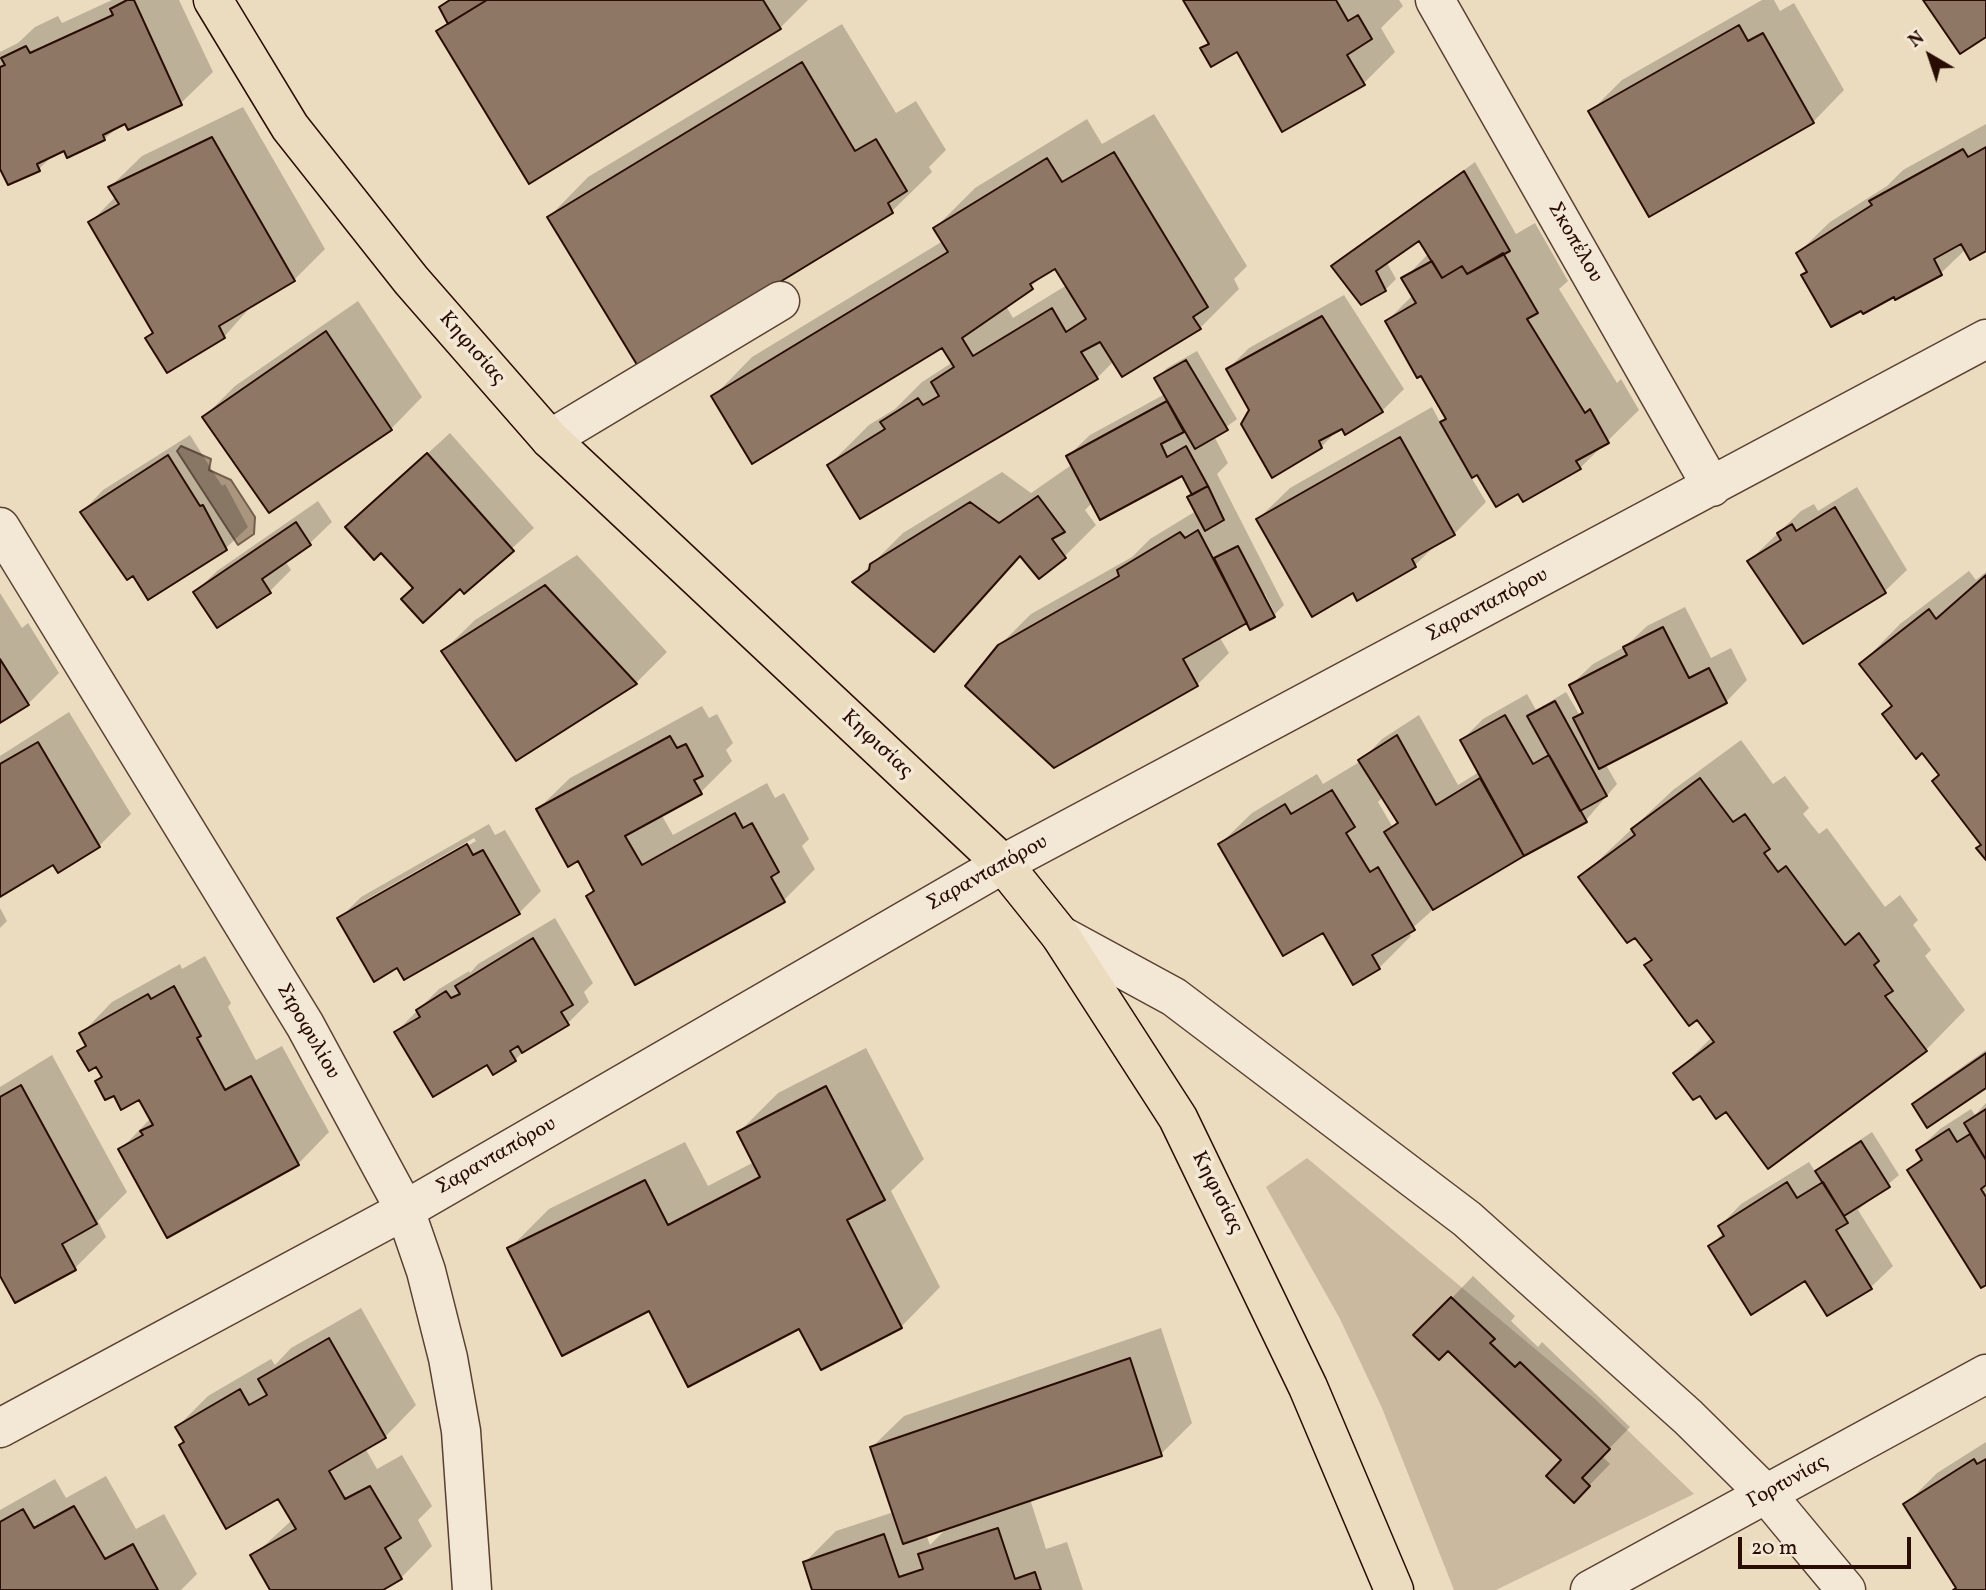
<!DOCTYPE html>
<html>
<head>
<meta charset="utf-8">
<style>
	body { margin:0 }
	#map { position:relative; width:1986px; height:1590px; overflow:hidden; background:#ecdcbf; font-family:Vollkorn,serif }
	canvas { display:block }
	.north { position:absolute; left:1895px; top:21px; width:70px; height:70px; -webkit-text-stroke:5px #f3e8d5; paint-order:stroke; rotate:321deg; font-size:19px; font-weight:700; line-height:28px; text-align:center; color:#290c03 }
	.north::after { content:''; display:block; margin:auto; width:24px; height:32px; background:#290c03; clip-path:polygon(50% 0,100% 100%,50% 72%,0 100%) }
	.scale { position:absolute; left:1738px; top:1537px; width:173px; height:32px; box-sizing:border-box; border:4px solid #290c03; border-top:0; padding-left:9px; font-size:21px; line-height:24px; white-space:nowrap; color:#290c03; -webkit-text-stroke:5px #f3e8d5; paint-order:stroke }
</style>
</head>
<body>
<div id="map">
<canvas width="1986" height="1590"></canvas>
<div class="north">N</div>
<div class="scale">20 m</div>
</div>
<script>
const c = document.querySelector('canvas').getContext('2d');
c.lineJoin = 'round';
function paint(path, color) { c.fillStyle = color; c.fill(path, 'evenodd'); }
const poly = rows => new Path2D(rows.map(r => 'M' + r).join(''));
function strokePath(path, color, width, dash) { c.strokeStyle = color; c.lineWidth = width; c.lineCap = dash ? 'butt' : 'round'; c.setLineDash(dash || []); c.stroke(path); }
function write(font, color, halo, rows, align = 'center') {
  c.font = font + ' Vollkorn,serif'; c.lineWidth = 7; c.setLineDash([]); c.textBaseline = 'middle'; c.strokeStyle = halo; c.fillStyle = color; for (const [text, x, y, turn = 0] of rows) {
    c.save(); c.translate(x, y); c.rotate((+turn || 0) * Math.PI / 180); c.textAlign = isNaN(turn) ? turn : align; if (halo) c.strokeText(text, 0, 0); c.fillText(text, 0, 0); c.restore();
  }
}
paint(poly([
	[1307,1158,1595,1399,1694,1494,1496,1590,1454,1590,1382,1408,1340,1319,1266,1187]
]), '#cbb99f');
const water = poly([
	[181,446,211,459,209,470,231,480,255,517,254,534,238,545,177,451,181,446]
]);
paint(water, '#aa957f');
strokePath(water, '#765e4d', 2);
paint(poly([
	[112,0,179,0,213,72,181,103,129,128,126,121,104,139,64,149,54,154,39,169,0,164,0,52,18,43,35,27,58,16,62,23],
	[449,0,808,0,780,28,438,31,449,21,441,8],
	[1185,0,1399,0,1403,6,1381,28,1395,52,1363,84,1237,50,1203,48,1209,42],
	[1762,0,1774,0,1780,11,1794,3,1844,90,1813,122,1591,111,1622,80],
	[842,24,896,113,916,101,946,150,929,167,932,172,892,211,639,365,549,217,588,177],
	[243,107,325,249,294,280,254,303,224,337,147,338,154,331,90,223,116,196,110,187,142,156],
	[1154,114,1247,266,1234,279,1239,289,1200,328,1114,361,1097,378,829,465,869,425,895,409,922,382,953,362,943,345,713,397,752,357,943,241,935,228,975,188,1087,119,1102,144],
	[1056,266,1067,285,1013,318,1006,306],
	[1986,124,1986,249,1966,249,1941,273,1896,298,1803,275,1808,270,1798,253,1830,222,1887,186,1903,170],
	[1475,162,1516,234,1535,223,1568,281,1559,289,1617,383,1621,379,1639,410,1580,468,1519,492,1478,473,1471,477,1486,502,1454,534,1438,543,1415,565,1358,598,1354,590,1258,519,1290,488,1432,407,1441,424,1447,418,1387,321,1413,295,1404,279,1429,253,1419,238,1386,261,1396,279,1385,290,1334,266],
	[1344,295,1404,389,1382,411,1345,432,1342,426,1321,447,1251,410,1228,369,1249,348],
	[358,301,422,397,391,429,204,417,235,386],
	[1197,351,1237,419,1214,436,1228,463,1217,474,1284,605,1275,614,1265,594,1262,596,1271,614,1275,614,1247,621,1220,638,1229,653,1197,685,999,646,1031,614,1132,557,1150,539,1196,511,1189,498,1193,493,1183,474,1093,502,1085,510,1096,525,1065,556,1021,556,934,650,854,582,903,533,1002,472,1031,493,1070,466,1076,471,1068,456,1090,435,1165,394,1156,379,1167,368],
	[450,433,534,528,465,592,460,587,415,587,382,550,347,527],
	[190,435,222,486,225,484,248,527,226,548,149,598,134,574,82,512,103,490],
	[1857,487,1907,570,1885,591,1804,642,1749,561,1801,511,1814,504,1818,511],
	[318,501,332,522,310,543,285,561,291,570,270,591,195,592,217,571],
	[577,555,667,652,636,683,516,759,443,651,475,620],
	[1969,571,1976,580,1986,572,1986,858,1982,844,1940,774,1861,664,1900,624],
	[0,593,22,628,28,623,59,673,28,704,0,721],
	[1685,607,1711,658,1731,648,1747,680,1726,702,1605,763,1617,784,1586,820,1436,907,1408,932,1411,936,1379,968,1354,983,1323,930,1220,844,1252,813,1317,774,1323,784,1361,761,1382,739,1419,715,1458,785,1479,772,1462,740,1483,719,1527,694,1536,710,1566,692,1579,714,1583,710,1571,685,1593,664,1626,646,1647,626],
	[1383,797,1398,821,1392,826,1378,802],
	[702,706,709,718,717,714,733,743,726,750,732,761,701,792,661,814,673,835,767,783,775,798,784,793,809,839,802,846,815,869,784,900,588,896,595,889,578,859,538,809,570,778],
	[69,712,131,814,99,846,59,870,54,863,0,895,0,756],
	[1741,740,1773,784,1785,776,1809,808,1803,814,1819,834,1827,828,1885,907,1900,895,1918,920,1913,925,1931,950,1925,956,1965,1010,1926,1050,1726,1110,1675,1074,1712,1037,1646,965,1653,958,1581,877,1673,790],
	[489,824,495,835,505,830,541,891,519,913,398,965,340,918,361,897],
	[474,838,476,841,362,906,362,902],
	[0,908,7,921,0,928],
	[555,918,593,983,584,992,589,1002,568,1023,527,1048,515,1060,488,1062,396,1032,439,989,469,971,470,973,478,964],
	[205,956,231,1003,228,1007,256,1060,282,1046,329,1132,298,1164,121,1149,151,1118,139,1098,114,1093,97,1081,103,1075,97,1065,79,1051,87,1044,81,1034,112,1002,180,964,182,969],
	[866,1048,924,1159,891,1191,940,1287,901,1327,800,1327,650,1308,509,1249,549,1209,685,1142,708,1186,754,1162,739,1132,778,1093],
	[1986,1050,1986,1086,1914,1105,1924,1094],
	[52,1055,127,1192,98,1221,106,1237,75,1268,0,1272,0,1087],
	[1986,1103,1986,1282,1909,1170,1922,1157,1918,1150,1940,1129,1971,1109,1975,1115],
	[1872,1132,1899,1175,1858,1210,1893,1266,1871,1287,1828,1314,1805,1279,1710,1246,1724,1232,1720,1226,1741,1204,1809,1162,1816,1173,1828,1161],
	[1473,1276,1515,1316,1511,1321,1538,1347,1542,1342,1630,1427,1602,1456,1610,1464,1574,1501,1564,1460,1452,1298],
	[361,1308,416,1405,385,1437,365,1448,377,1469,402,1455,432,1506,418,1520,432,1546,401,1578,379,1590,272,1590,253,1556,292,1520,279,1497,181,1445,185,1441,177,1427,208,1396,271,1359,275,1365,291,1348],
	[1161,1328,1192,1423,1161,1454,1030,1499,1046,1549,1067,1542,1083,1590,814,1590,805,1562,836,1531,894,1512,872,1447,904,1416],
	[948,1527,930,1545,926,1534],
	[1986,1442,1986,1590,1953,1590,1957,1586,1905,1505,1937,1473],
	[106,1476,136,1529,164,1514,197,1574,181,1590,0,1590,0,1510,55,1479,66,1498]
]), '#0003');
const building = poly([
	[127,0,134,0,182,105,128,130,125,124,103,135,105,140,67,158,64,151,37,164,40,171,8,185,0,169,0,67,5,65,1,58,26,46,30,53,113,15,110,9,127,0],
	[450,0,487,0,448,24,439,7,450,0],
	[487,0,763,0,781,29,529,184,436,31,487,0],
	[1183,0,1336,0,1348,21,1358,15,1372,39,1347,55,1365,85,1282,132,1237,52,1211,67,1200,48,1209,44,1183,0],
	[1923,0,1986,0,1986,37,1960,54,1923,0],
	[1739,25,1748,41,1763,33,1814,123,1649,217,1588,111,1739,25],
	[802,62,855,151,876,139,907,191,888,203,893,213,639,368,547,217,802,62],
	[212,137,295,281,219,326,225,338,167,373,145,338,153,333,88,222,119,204,108,187,212,137],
	[1986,147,1986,251,1970,260,1961,244,1934,259,1942,275,1895,300,1894,297,1863,314,1861,311,1831,327,1801,275,1807,272,1796,253,1872,205,1869,201,1963,149,1968,157,1986,147],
	[1114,152,1208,307,1193,317,1201,329,1122,377,1100,342,1081,352,1098,379,860,519,827,465,885,429,880,422,918,398,923,405,939,396,931,382,954,367,942,348,752,464,711,396,948,252,933,228,1047,158,1062,182,1114,152],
	[1055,269,1086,319,1066,332,1052,308,973,356,962,338,1033,289,1030,284,1055,269],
	[1464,171,1510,251,1467,274,1462,266,1442,278,1419,241,1376,271,1386,291,1361,305,1331,266,1464,171],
	[1503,253,1538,313,1527,319,1585,413,1590,409,1609,443,1576,461,1581,469,1523,502,1518,494,1496,507,1477,475,1472,478,1440,422,1446,419,1421,376,1417,378,1385,321,1416,303,1401,278,1432,261,1442,278,1462,266,1467,274,1503,253],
	[1322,316,1383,412,1345,435,1342,429,1319,441,1322,448,1272,478,1241,424,1249,410,1226,369,1322,316],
	[326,331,392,430,269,513,202,417,326,331],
	[1186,360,1228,430,1195,449,1154,378,1186,360],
	[1167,401,1184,432,1161,444,1167,457,1186,446,1208,486,1192,495,1182,476,1100,520,1066,456,1167,401],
	[1400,437,1455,535,1412,559,1416,567,1357,601,1353,593,1312,617,1256,519,1400,437],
	[427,453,514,551,464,594,460,589,423,623,401,599,413,588,381,553,374,560,345,527,427,453],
	[168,455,200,506,203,505,227,550,148,600,133,576,127,580,80,512,168,455],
	[1208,486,1224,520,1205,531,1187,497,1208,486],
	[1038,496,1065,532,1052,539,1066,558,1039,579,1020,556,934,652,852,582,869,570,870,564,970,502,999,523,1038,496],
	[1835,507,1886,593,1803,644,1747,561,1781,540,1777,533,1792,524,1796,531,1835,507],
	[296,522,311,545,262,579,271,593,217,628,193,592,296,522],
	[1198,530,1247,623,1183,659,1198,686,1054,768,965,686,998,645,1119,576,1117,570,1180,532,1185,538,1198,530],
	[1238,546,1275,617,1250,630,1214,558,1238,546],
	[1986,575,1986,860,1976,848,1981,845,1932,781,1939,775,1922,753,1916,759,1882,714,1892,706,1859,664,1929,609,1936,619,1986,575],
	[545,585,637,684,516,761,441,651,545,585],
	[1663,627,1689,678,1709,668,1727,703,1599,769,1573,718,1583,713,1569,685,1627,655,1623,647,1663,627],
	[0,659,29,705,0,723,0,659],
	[1555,701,1607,796,1580,811,1527,716,1555,701],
	[1505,715,1533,764,1549,755,1587,822,1524,856,1460,740,1505,715],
	[1397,735,1436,805,1480,778,1524,856,1433,910,1384,832,1398,823,1358,760,1397,735],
	[670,736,677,748,686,744,703,776,694,780,702,794,625,836,642,865,735,813,743,828,752,823,779,872,771,877,785,902,635,985,586,896,594,891,578,861,568,867,536,809,670,736],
	[38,742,100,847,58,873,53,865,0,897,0,764,38,742],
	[1700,778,1733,822,1745,814,1770,849,1764,853,1778,872,1786,866,1845,945,1859,933,1879,961,1874,965,1893,991,1885,996,1927,1051,1768,1169,1726,1112,1716,1119,1700,1096,1693,1100,1673,1073,1714,1042,1697,1020,1689,1026,1644,965,1652,960,1635,938,1627,943,1578,877,1635,835,1631,829,1700,778],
	[1332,790,1355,827,1346,833,1370,872,1378,867,1415,930,1372,955,1380,969,1353,985,1323,933,1283,956,1218,844,1285,804,1291,814,1332,790],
	[467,844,473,855,483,850,520,914,404,980,397,968,374,982,337,918,467,844],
	[533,938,573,1005,561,1012,569,1025,522,1053,518,1046,510,1051,516,1061,493,1075,487,1065,433,1097,394,1032,420,1017,416,1010,446,991,451,998,460,994,455,986,533,938],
	[174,986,201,1036,197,1038,225,1090,251,1076,299,1165,167,1238,118,1149,143,1135,140,1131,153,1125,139,1100,121,1110,114,1096,105,1100,95,1081,102,1077,96,1067,89,1071,77,1051,86,1046,79,1033,148,994,151,999,174,986],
	[1986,1053,1986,1088,1927,1128,1912,1104,1986,1053],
	[21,1085,97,1224,62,1244,76,1270,15,1303,0,1276,0,1097,21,1085],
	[826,1086,885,1200,847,1220,902,1328,821,1370,799,1329,688,1387,649,1311,562,1356,507,1248,645,1180,668,1225,760,1177,737,1132,826,1086],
	[1986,1109,1986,1160,1964,1123,1986,1109],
	[1949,1129,1957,1142,1970,1134,1986,1160,1986,1185,1981,1189,1986,1197,1986,1285,1981,1288,1907,1170,1922,1160,1916,1150,1949,1129],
	[1861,1141,1890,1187,1844,1216,1815,1171,1861,1141],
	[1787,1182,1797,1198,1823,1182,1848,1223,1836,1230,1872,1289,1827,1316,1805,1281,1751,1315,1708,1246,1724,1236,1718,1226,1787,1182],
	[1451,1297,1495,1339,1490,1343,1515,1367,1520,1362,1610,1449,1582,1478,1590,1486,1574,1503,1546,1476,1561,1460,1448,1351,1439,1360,1413,1335,1451,1297],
	[329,1338,386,1438,329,1471,345,1499,370,1486,401,1538,385,1548,402,1579,383,1590,270,1590,250,1555,296,1529,278,1499,226,1529,179,1445,184,1442,175,1427,240,1389,249,1405,267,1395,258,1379,329,1338],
	[1130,1358,1162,1456,903,1544,870,1447,1130,1358],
	[1974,1459,1977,1464,1986,1459,1986,1590,1953,1590,1956,1588,1903,1504,1974,1459],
	[74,1506,105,1559,133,1544,158,1590,0,1590,0,1522,23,1509,34,1528,74,1506],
	[998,1528,1015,1579,1035,1572,1041,1590,812,1590,803,1562,884,1534,899,1577,923,1569,918,1554,998,1528]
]);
paint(building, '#8e7865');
strokePath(building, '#290c03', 2);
const minor = poly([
	[1435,0,1712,487],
	[550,439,780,301],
	[0,527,305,1025,405,1210,426,1271,448,1358,461,1431,472,1590],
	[1060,935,1174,997,1467,1219,1688,1417,1767,1495,1846,1590],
	[0,1428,405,1210,1003,864,1986,339],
	[1590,1590,1986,1374]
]);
const major = poly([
	[213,0,290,127,411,280,550,439,1003,864,1060,935,1178,1118,1308,1387,1394,1590]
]);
strokePath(minor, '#5a4032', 41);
strokePath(major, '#290c03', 41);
strokePath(minor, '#f3e8d5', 38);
strokePath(major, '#ecdcbf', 38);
write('21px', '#290c03', '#f3e8d5', [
	["Σκοπέλου",1574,243,60],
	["Κηφισίας",471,349,49],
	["Σαρανταπόρου",1488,606,-28],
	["Κηφισίας",876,745,43],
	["Σαρανταπόρου",988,874,-29],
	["Στροφυλίου",307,1032,60],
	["Σαρανταπόρου",497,1157,-30],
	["Κηφισίας",1216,1193,63],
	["Γορτυνίας",1788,1483,-29]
]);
</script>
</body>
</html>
